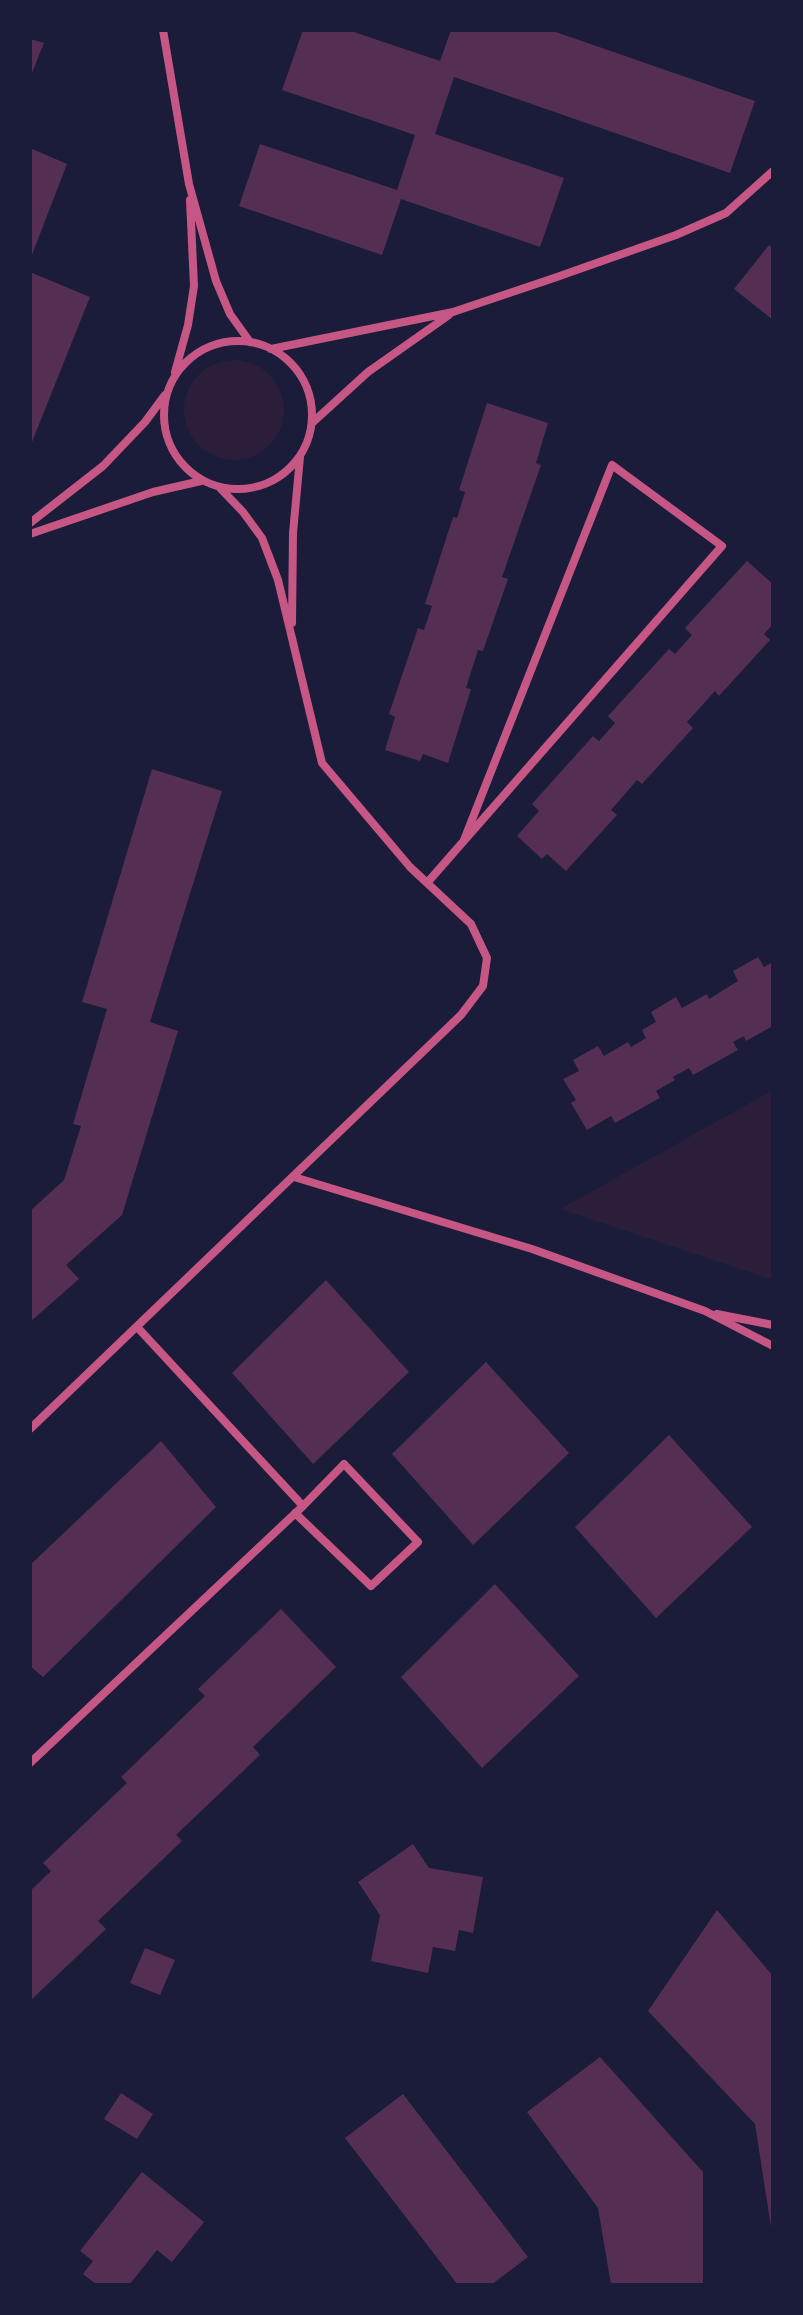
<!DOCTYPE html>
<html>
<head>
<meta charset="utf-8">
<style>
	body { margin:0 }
	#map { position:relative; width:803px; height:2315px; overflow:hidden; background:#1b1b3a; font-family:"Noto Sans",sans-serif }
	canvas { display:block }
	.frame { position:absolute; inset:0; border:32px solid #1b1b3a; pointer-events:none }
</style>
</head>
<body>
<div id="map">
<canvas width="803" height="2315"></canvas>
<div class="frame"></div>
</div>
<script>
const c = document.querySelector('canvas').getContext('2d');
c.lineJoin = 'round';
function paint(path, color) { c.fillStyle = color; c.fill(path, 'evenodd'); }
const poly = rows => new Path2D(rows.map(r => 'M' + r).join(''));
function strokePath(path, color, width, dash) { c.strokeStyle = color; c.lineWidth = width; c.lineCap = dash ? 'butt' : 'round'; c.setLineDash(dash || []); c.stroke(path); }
paint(poly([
	'184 410a50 50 0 1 1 100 0a50 50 0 1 1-100 0Z',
	[773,1090,773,1280,560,1209]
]), '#2a1e3b');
paint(poly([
	[303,30,348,30,440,61,451,30,550,30,755,101,730,173,454,77,435,134,564,178,540,247,401,199,382,255,239,206,260,144,397,190,415,135,282,90],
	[30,39,44,43,30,78],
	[30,148,67,164,30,260],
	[769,245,773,249,773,320,734,289],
	[30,272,90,297,30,447],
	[487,403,548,423,536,463,541,465,502,577,508,579,483,651,478,650,466,688,471,689,448,763,423,754,420,761,385,750,395,717,389,714,418,628,424,630,432,606,425,604,453,517,457,518,465,492,459,490],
	[747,561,773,584,773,624,764,634,770,640,719,696,715,691,687,722,693,728,642,784,637,780,611,810,617,815,566,871,547,854,542,859,517,836,539,811,532,804,593,736,599,741,615,723,608,716,669,649,675,654,692,635,685,628],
	[152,769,222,791,150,1022,178,1031,122,1215,66,1265,79,1279,30,1322,30,1211,64,1180,81,1126,73,1124,107,1009,82,1002],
	[758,957,764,967,773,962,773,1030,771,1027,746,1041,744,1036,733,1042,738,1050,693,1075,689,1068,673,1077,675,1080,656,1091,660,1098,615,1123,611,1116,587,1130,571,1103,576,1100,563,1079,579,1071,573,1060,598,1046,604,1056,628,1042,631,1047,646,1038,642,1030,656,1022,651,1012,676,997,682,1008,707,994,709,999,738,981,733,971],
	[326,1280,409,1372,313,1464,232,1373],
	[486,1362,569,1453,473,1545,392,1454],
	[669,1435,752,1527,656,1618,575,1527],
	[161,1441,216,1507,43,1677,30,1666,30,1565],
	[495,1584,579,1676,482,1768,401,1677],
	[281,1609,336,1667,253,1747,260,1755,176,1835,182,1841,98,1921,106,1929,30,2001,30,1891,51,1871,43,1863,127,1783,121,1777,205,1696,198,1689],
	[413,1844,429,1868,483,1877,473,1933,459,1930,455,1951,433,1947,428,1973,371,1961,380,1915,358,1882],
	[717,1910,773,1976,773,2240,755,2124,648,2011],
	[145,1948,175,1960,160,1995,130,1983],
	[600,2057,703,2172,703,2285,611,2285,598,2208,527,2112],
	[121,2093,153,2114,137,2139,104,2119],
	[403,2094,528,2257,491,2285,458,2285,345,2138],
	[142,2172,204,2222,172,2262,157,2250,129,2285,97,2285,83,2274,93,2261,80,2251]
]), '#542f53');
strokePath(poly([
	[163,30,189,184,216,281,230,314,250,342],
	'164 415a74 74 0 1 1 148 0a74 74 0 1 1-148 0Z',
	[271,349,453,312,554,278,676,235,726,213,773,171],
	[175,372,188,325,194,286,190,200],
	[312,423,368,372,449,315],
	[30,523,103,466,145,422,165,395],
	[30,534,153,492,201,481],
	[292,623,293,533,300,457],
	[427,883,722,546,612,465,464,840],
	[294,1177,532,1249,705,1311,773,1346],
	[717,1314,773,1325],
	[30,1429,461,1015,483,986,487,958,471,924,410,867,322,763,278,580,262,538,243,512,220,488],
	[295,1513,371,1586,418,1542,344,1464,303,1506],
	[30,1763,303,1506,138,1328]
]), '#c65784', 8);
</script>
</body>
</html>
